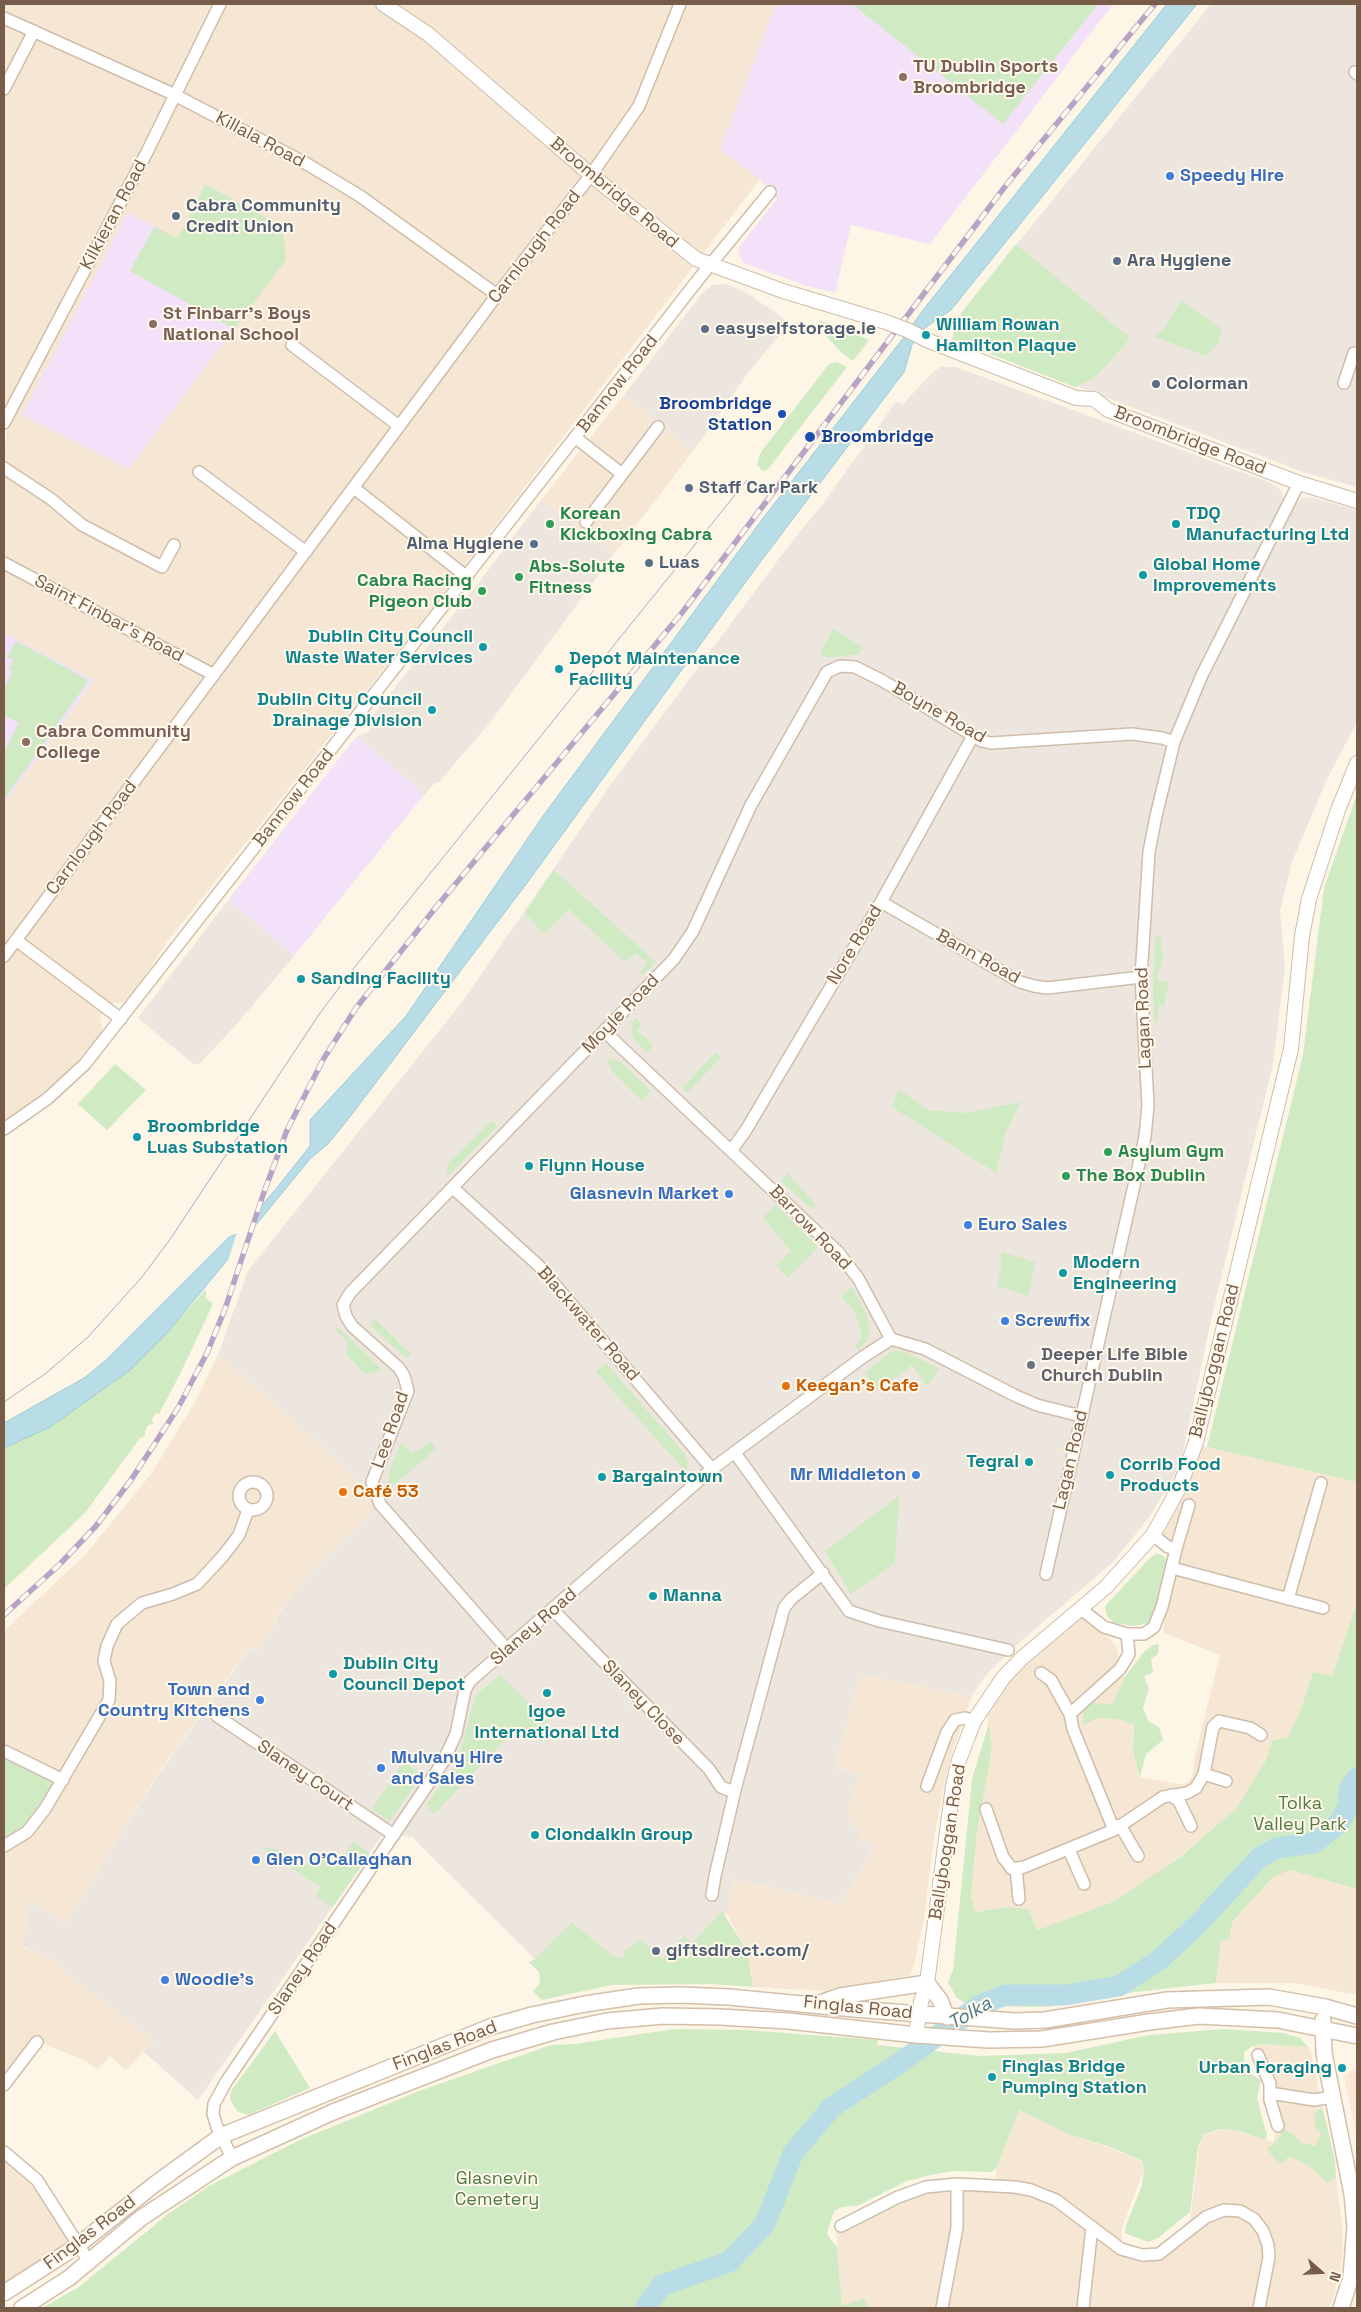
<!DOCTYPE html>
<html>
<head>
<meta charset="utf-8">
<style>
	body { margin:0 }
	#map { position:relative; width:1361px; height:2312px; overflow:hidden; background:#fdf5e5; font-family:"Space Grotesk",sans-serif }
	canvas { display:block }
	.frame { position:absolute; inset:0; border:5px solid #765c49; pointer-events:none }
	.north { position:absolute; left:1296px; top:2247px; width:50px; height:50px; -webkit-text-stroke:4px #fff8eb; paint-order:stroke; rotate:109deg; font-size:14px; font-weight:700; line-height:20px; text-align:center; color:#765c49 }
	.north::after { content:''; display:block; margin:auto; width:18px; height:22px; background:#765c49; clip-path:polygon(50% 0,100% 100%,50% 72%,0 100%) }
</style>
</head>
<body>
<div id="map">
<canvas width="1361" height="2312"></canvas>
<div class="frame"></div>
<div class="north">N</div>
</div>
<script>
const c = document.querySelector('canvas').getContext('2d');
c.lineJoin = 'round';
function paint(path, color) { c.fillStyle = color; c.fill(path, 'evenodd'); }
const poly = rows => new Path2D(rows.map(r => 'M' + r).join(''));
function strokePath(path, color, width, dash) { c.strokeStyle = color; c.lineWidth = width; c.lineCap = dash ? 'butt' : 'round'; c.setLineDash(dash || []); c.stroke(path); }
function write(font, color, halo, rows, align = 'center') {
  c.font = font + ' "Space Grotesk",sans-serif'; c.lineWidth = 4; c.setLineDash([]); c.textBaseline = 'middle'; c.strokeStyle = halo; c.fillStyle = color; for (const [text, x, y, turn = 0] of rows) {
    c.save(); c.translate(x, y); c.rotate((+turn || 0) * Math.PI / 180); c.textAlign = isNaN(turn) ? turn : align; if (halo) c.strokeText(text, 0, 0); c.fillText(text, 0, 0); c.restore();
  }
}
paint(poly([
	[4,4,776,4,720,150,760,179,451,584,167,942,140,983,123,1003,113,1003,100,1016,103,1032,73,1066,20,1113,4,1121,4,444,7,438,4,403],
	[624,395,693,451,614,554,541,500],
	[218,1355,277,1406,359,1482,372,1501,373,1513,303,1579,276,1617,270,1633,257,1652,250,1647,160,1771,65,1922,30,1899,23,1947,54,1960,153,2041,126,2070,110,2056,99,2068,95,2068,86,2061,37,2041,4,2084,4,1631,86,1554,151,1474,195,1402],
	[1195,1444,1357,1482,1357,1603,1332,1676,1313,1672,1301,1709,1288,1737,1272,1741,1266,1760,1236,1809,1207,1835,1150,1879,1115,1901,1037,1930,1029,1909,1006,1907,976,1912,971,1898,977,1832,992,1749,985,1703,1081,1609,1116,1646,1124,1678,1112,1704,1083,1724,1097,1718,1118,1719,1134,1725,1133,1751,1140,1777,1178,1784,1187,1783,1192,1777,1196,1752,1220,1655,1164,1633,1162,1607,1176,1550,1153,1535],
	[860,1675,972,1696,951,1755,943,1789,933,1845,924,1919,914,1964,910,1975,828,1991,753,1987,747,1951,727,1914,734,1879,841,1904,876,1845,858,1840,848,1811,859,1775,835,1767],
	[1290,1870,1357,1889,1357,1995,1295,1983,1216,1983,1221,1941,1229,1939,1233,1921,1273,1877],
	[1262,2044,1308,2047,1311,2052,1334,2159,1342,2225,1343,2251,1340,2273,1330,2308,842,2307,836,2230,926,2187,995,2186,997,2168,1019,2110,1070,2135,1110,2148,1140,2160,1144,2169,1122,2228,1122,2249,1159,2254,1189,2231,1199,2147,1204,2135,1221,2130,1243,2132,1273,2142,1278,2126,1270,2084,1254,2046],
	[4,2152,21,2165,74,2242,4,2286]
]), '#f5e7d3');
paint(poly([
	[1355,2068,1357,2068,1357,2138,1344,2077]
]), '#fde5d8');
paint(poly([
	[1211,4,1357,4,1357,487,1303,472,952,339,962,312],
	[727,284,747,293,787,321,782,332,748,373,693,451,624,395,700,296,712,285],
	[941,367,956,367,1271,483,1282,491,1283,498,1295,504,1303,498,1311,497,1357,510,1357,722,1327,779,1292,862,1280,911,1285,967,1273,1064,1213,1311,1180,1466,1150,1516,1112,1563,1021,1641,985,1676,972,1696,860,1675,835,1767,859,1775,848,1811,853,1826,861,1828,858,1840,876,1844,841,1904,734,1879,727,1914,690,1954,657,1968,612,1955,572,1922,535,1959,412,1837,383,1834,198,2100,143,2051,153,2041,69,1975,54,1960,23,1946,30,1899,65,1922,161,1771,251,1647,257,1652,270,1633,277,1617,303,1579,372,1512,372,1501,359,1482,277,1406,218,1355,248,1271,465,998,612,783,793,540,819,509,896,402,903,404,934,371],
	[541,500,614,554,489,724,438,783,436,782,423,796,418,788,355,738,364,733,366,734,374,723,373,715,477,585],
	[229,899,294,956,236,1025,200,1063,195,1065,138,1018]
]), '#ece6df');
paint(poly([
	[776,4,1113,4,930,244,851,225,835,293,804,285,744,263,739,256,739,247,777,199,760,179,720,150],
	[205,184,283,227,286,260,129,469,22,415,127,213,178,238],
	[4,633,94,680,4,804],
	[356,737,418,788,423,796,294,956,229,899]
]), '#f2e1f9');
paint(poly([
	[852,4,1098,4,1003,124],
	[205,184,283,227,286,260,234,329,130,271,154,227,178,238],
	[1016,244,1129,337,1126,344,1094,378,1075,387,952,339,962,312],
	[1181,300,1222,329,1219,342,1207,356,1155,337,1166,326],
	[819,320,869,340,853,361,843,354,827,337],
	[837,362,847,367,768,469,762,471,757,464,761,452,829,364],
	[833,629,863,647,859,654,828,658,820,654],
	[16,641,89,680,4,800,4,752,19,723,4,715,4,690,13,671,9,669,13,660,7,657],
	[1357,794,1357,1482,1207,1447,1303,1055,1324,888],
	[554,870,656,962,643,975,640,973,647,962,635,953,625,962,569,909,544,934,525,913],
	[1155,936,1162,938,1160,951,1164,954,1157,980,1169,982,1164,1006,1159,1005,1157,1023,1154,1022,1153,981],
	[635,1018,642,1024,637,1030,653,1045,647,1053,633,1038,631,1027],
	[716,1052,721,1057,687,1093,682,1088],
	[612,1059,622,1063,651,1091,642,1101,612,1071,606,1060],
	[115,1064,146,1090,107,1130,78,1104],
	[898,1089,929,1110,965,1113,1021,1102,1006,1132,996,1173,892,1107],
	[491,1121,497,1126,447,1177,448,1163],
	[787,1173,816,1205,812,1209,781,1181],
	[775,1204,818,1247,788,1278,776,1265,791,1251,763,1218],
	[1001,1252,1035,1262,1028,1296,997,1286,1002,1266],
	[851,1287,855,1291,866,1313,870,1332,867,1341,857,1350,855,1346,861,1339,861,1333,854,1310,841,1297],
	[206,1289,206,1298,213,1304,181,1372,159,1414,156,1413,152,1419,153,1424,148,1425,145,1431,145,1436,140,1438,85,1513,4,1589,4,1448,50,1427,169,1331],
	[374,1318,411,1354,406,1358,370,1325],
	[339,1328,382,1370,365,1374,346,1354,347,1342,335,1329],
	[901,1350,939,1369,927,1386,912,1365,878,1390,864,1373,891,1352],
	[606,1363,685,1454,688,1464,686,1472,596,1372],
	[430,1441,436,1449,387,1491,390,1469,401,1443,412,1453,420,1450],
	[899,1496,895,1563,851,1594,825,1551],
	[1157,1553,1165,1557,1168,1569,1155,1613,1148,1623,1134,1626,1114,1623,1107,1616,1105,1606,1150,1558],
	[1357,1603,1357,1889,1290,1870,1273,1877,1233,1921,1229,1939,1221,1941,1216,1983,1135,1992,1048,2007,969,2006,956,1997,948,1982,953,1970,972,1779,989,1723,992,1749,977,1832,971,1898,976,1912,1006,1907,1029,1909,1037,1930,1115,1901,1180,1857,1236,1809,1266,1760,1272,1741,1288,1737,1301,1709,1313,1672,1332,1676],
	[1159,1644,1158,1654,1151,1659,1153,1672,1144,1676,1149,1688,1143,1708,1148,1721,1159,1727,1163,1740,1146,1754,1140,1777,1133,1751,1134,1725,1118,1719,1097,1718,1083,1725,1083,1713,1089,1703,1112,1704,1124,1678,1143,1653,1153,1645],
	[500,1675,548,1722,539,1733,522,1731,504,1741,434,1814,426,1805,457,1764,475,1696],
	[4,1751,63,1780,45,1809,4,1846],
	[404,1762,422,1775,390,1821,372,1809],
	[354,1841,370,1854,332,1908,316,1896,321,1886,317,1885,262,1849,271,1848,283,1851,307,1865,315,1853,335,1868],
	[722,1911,746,1949,735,1955,747,1951,753,1987,710,1984,612,1985,542,2000,533,1991,540,1983,539,1972,529,1962,535,1959,572,1922,612,1955,624,1958,624,1952,640,1939,662,1959,684,1936,692,1943],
	[674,2029,745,2030,878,2040,877,2045,979,2056,1066,2053,1149,2035,1223,2029,1283,2033,1300,2038,1308,2047,1262,2044,1253,2046,1244,2052,1244,2062,1251,2074,1261,2080,1257,2099,1267,2135,1265,2140,1243,2132,1221,2129,1204,2134,1198,2147,1190,2212,1158,2238,1148,2242,1125,2233,1126,2226,1142,2185,1144,2169,1141,2160,1110,2147,1070,2135,1019,2110,997,2168,991,2172,954,2171,931,2175,907,2181,857,2206,842,2207,834,2211,827,2233,832,2242,837,2246,842,2306,864,2298,868,2308,42,2308,79,2287,168,2214,209,2186,300,2140,419,2091,551,2045,575,2044],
	[275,2031,310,2088,248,2115,237,2111,230,2099,231,2091],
	[1321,2108,1324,2113,1335,2160,1336,2177,1328,2183,1308,2165,1289,2156,1283,2163,1279,2163,1267,2149,1277,2141,1283,2129,1294,2135,1301,2143,1316,2146,1321,2133,1315,2128,1314,2114]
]), '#d0ebc3');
const water = poly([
	[1167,4,1197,4,951,310,922,330,912,345,904,372,758,565,527,883,349,1118,328,1144,310,1159,169,1331,130,1370,50,1427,4,1448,4,1423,84,1378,105,1361,229,1237,237,1234,275,1190,310,1146,310,1120,406,1016,543,816,764,517,904,337,923,310,1167,4]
]);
paint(water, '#b8dde7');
strokePath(water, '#9eccd9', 1);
paint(poly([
	[264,1199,253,1235,226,1267,238,1229]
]), '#fdf5e5');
strokePath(poly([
	[645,2308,662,2285,729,2262,765,2224,793,2153,832,2107,898,2064,980,2005,1005,1995,1065,1995,1119,1986,1158,1961,1198,1924,1258,1859,1276,1848,1314,1843,1339,1823,1348,1807,1349,1789,1357,1778]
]), '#b8dde7', 21);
const minor = poly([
	[4,18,171,93,307,164,360,196,497,295],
	[1355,72,1357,74],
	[4,89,34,31],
	[292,345,399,426],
	[1344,383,1354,353,1357,354],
	[4,423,146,154,220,4],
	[576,438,622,474],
	[4,468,51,499,82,525,162,567,174,545],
	[199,472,306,552],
	[354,488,467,577],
	[586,522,658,427],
	[4,563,214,675],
	[881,902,1020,982,1034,986,1047,988,1141,977],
	[16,940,121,1019],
	[4,956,497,295,591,175,639,106,680,4],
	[604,1031,837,1251,858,1278,891,1339,925,1349,1016,1396,1037,1405,1081,1416],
	[4,1129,47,1099,85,1064,701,276,770,192],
	[731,1151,746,1130,881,902,973,736],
	[453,1188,538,1265,712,1469],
	[735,1453,849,1611,879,1621,1008,1650],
	'239 1496a14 14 0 1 1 28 0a14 14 0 1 1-28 0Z',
	[1176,1549,1189,1505],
	[1172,1568,1323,1608],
	[1046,1574,1145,1137,1148,1105,1141,977,1149,852,1156,816,1174,742,1202,675,1299,483],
	[1288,1599,1321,1483],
	[1081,1609,1104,1627,1127,1634,1144,1634,1154,1627,1162,1607,1176,1549,1168,1547,1153,1535],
	[553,1610,709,1769,721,1787,734,1792],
	[507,1649,380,1504,372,1482,408,1391,404,1376,399,1368,352,1326,346,1316,343,1305,350,1293,674,959,693,931,751,805,827,672,840,666,855,667,883,681,982,741,991,743,1132,734,1162,738,1174,742],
	[1041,1673,1051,1680,1070,1714,1073,1729,1114,1830],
	[1070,1714,1120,1669,1129,1654,1127,1634],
	[217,1716,394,1835],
	[4,1751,63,1780],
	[1204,1774,1226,1781],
	[927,1786,947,1732,955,1720,965,1718,974,1721],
	[1171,1795,1179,1801,1191,1826],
	[986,1809,1003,1857,1012,1869,1024,1867,1114,1830,1163,1797,1187,1793,1196,1788,1204,1774,1213,1727,1219,1721,1250,1728,1261,1735],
	[1120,1825,1138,1856],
	[4,1846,27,1832,45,1809,109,1700,110,1681,104,1661,107,1646,117,1624,142,1603,173,1594,197,1584,223,1556,239,1535,248,1510],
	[1069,1850,1084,1884],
	[1016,1868,1019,1899],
	[712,1895,715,1876,736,1786,784,1608,791,1599,823,1573],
	[1258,2055,1270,2084,1270,2100,1278,2126],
	[4,2085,37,2042],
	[1270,2093,1314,2100,1332,2097],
	[4,2152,37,2180,88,2260],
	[232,2158,217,2127,213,2114,214,2104,226,2082,443,1762,456,1734,465,1690,470,1681,712,1469,863,1357,891,1339],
	[841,2226,898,2197,926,2187,957,2184,1015,2187,1031,2190,1056,2200,1121,2249,1142,2255,1159,2254,1206,2217,1224,2210,1240,2211,1254,2219,1263,2231,1268,2245,1269,2257,1259,2308],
	[942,2308,957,2228,957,2184],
	[1083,2308,1092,2227]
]);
const tertiary = poly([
	[383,4,428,34,591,175,696,259,783,291,886,322],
	[907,330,929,341,1076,398,1094,399,1108,410,1299,483,1357,501],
	[916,2035,921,2002,927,1983,953,1786,959,1760,974,1721,1003,1678,1021,1659,1106,1587,1153,1535,1180,1486,1196,1442,1291,1049,1302,936,1309,899,1338,810,1357,763]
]);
const secondary = poly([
	[820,2003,840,1996,927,1983,940,2000,947,2017],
	[1323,2020,1324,2053,1352,2194,1355,2226,1351,2277,1341,2308],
	[4,2293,77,2246,155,2184,221,2136,490,2027,532,2015,585,2004,639,1996,680,1995,729,1997,854,2009,1015,2021,1045,2020,1167,2000,1269,1997,1325,2007,1357,2016],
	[22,2308,69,2278,141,2218,232,2158,333,2112,492,2050,553,2032,607,2021,663,2016,720,2017,788,2021,916,2035,989,2040,1042,2039,1149,2022,1199,2016,1278,2020,1357,2036]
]);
strokePath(minor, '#cfbdab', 14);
strokePath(tertiary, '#cfbdab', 16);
strokePath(secondary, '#d4bfab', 18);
strokePath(minor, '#fff', 11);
strokePath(tertiary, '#fff', 14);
strokePath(secondary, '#fff', 15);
strokePath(poly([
	[4,1402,45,1374,88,1337,142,1277,171,1238,320,1013,354,968,747,480]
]), '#b8a3c7', 1);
const rail = poly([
	[4,1615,59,1565,96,1526,131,1480,178,1408,207,1353,225,1309,263,1195,287,1130,324,1058,356,1008,437,906,681,614,1007,184,1155,4]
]);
strokePath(rail, '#b8a3c7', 5.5);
strokePath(rail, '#fff8eb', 4, [11]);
const tertiaryBridge = poly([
	[886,322,907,330]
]);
strokePath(tertiaryBridge, '#cfbdab', 16, []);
strokePath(tertiaryBridge, '#fff', 14);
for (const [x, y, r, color] of [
	[903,77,5,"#8d6e63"],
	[1170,176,5,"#3f7fe0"],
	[176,216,5,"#5c6f8a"],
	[1117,261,5,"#5c6f8a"],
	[153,324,5,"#8d6e63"],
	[705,329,5,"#5c6f8a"],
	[926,335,5,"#0f9aa8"],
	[1156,384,5,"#5c6f8a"],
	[782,414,5,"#1a4fb4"],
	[810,437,6,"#1a4fb4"],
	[689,488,5,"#5c6f8a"],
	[550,524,5,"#2e9e5b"],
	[1176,524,5,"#0f9aa8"],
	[534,544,5,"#5c6f8a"],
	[649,563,5,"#5c6f8a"],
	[1143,575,5,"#0f9aa8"],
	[519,577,5,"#2e9e5b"],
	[482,591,5,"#2e9e5b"],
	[483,647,5,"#0f9aa8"],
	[559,669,5,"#0f9aa8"],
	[432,710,5,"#0f9aa8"],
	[26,742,5,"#8d6e63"],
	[301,979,5,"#0f9aa8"],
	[137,1137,5,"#0f9aa8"],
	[1108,1152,5,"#2e9e5b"],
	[529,1166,5,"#0f9aa8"],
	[1066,1176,5,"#2e9e5b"],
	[729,1194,5,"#3f7fe0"],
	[968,1225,5,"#3f7fe0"],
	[1063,1273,5,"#0f9aa8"],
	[1005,1321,5,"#3f7fe0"],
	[1031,1365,5,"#6b7280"],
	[786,1386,5,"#e8710a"],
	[1029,1462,5,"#0f9aa8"],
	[916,1475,5,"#3f7fe0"],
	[1110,1475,5,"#0f9aa8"],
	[602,1477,5,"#0f9aa8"],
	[343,1492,5,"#e8710a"],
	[653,1596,5,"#0f9aa8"],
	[333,1674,5,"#0f9aa8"],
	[547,1693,5,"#0f9aa8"],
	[260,1700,5,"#3f7fe0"],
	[381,1768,5,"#3f7fe0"],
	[535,1835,5,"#0f9aa8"],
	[256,1860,5,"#3f7fe0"],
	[656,1951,5,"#5c6f8a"],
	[165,1980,5,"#3f7fe0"],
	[1342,2068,5,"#0f9aa8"],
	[992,2077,5,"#0f9aa8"]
]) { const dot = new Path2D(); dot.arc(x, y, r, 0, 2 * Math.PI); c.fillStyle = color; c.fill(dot); strokePath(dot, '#fff8eb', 2); }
write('bold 18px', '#785e54', '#fff8eb', [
	["TU Dublin Sports",913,67],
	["Broombridge",913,88],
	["St Finbarr’s Boys",163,314],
	["National School",163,335],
	["Cabra Community",36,732],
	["College",36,753]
], 'left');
write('18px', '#765c49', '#fff8eb', [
	["Killala Road",260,140,28],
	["Broombridge Road",614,193,40],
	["Kilkieran Road",114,215,-62],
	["Carnlough Road",535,247,-52],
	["Bannow Road",618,384,-52],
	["Broombridge Road",1190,441,21],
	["Saint Finbar's Road",109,619,28],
	["Boyne Road",939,713,30],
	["Bannow Road",294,798,-52],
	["Carnlough Road",92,838,-53],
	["Nore Road",855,945,-59],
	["Bann Road",978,957,29],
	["Moyle Road",621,1014,-46],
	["Lagan Road",1144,1018,-92],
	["Barrow Road",810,1228,46],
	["Blackwater Road",588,1324,49],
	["Ballyboggan Road",1215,1361,-76],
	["Lee Road",391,1430,-71],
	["Lagan Road",1071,1460,-77],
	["Slaney Road",534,1627,-41],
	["Slaney Close",643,1703,46],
	["Slaney Court",305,1776,34],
	["Ballyboggan Road",948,1842,-81],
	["Slaney Road",303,1969,-56],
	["Finglas Road",858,2008,6],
	["Finglas Road",445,2046,-21],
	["Finglas Road",90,2233,-37]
]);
write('bold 18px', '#366cbe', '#fff8eb', [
	["Speedy Hire",1180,176],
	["Glasnevin Market",719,1194,"right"],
	["Euro Sales",978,1225],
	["Screwfix",1015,1321],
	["Mr Middleton",906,1475,"right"],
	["Town and",250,1690,"right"],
	["Country Kitchens",250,1711,"right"],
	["Mulvany Hire",391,1758],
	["and Sales",391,1779],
	["Glen O'Callaghan",266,1860],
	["Woodie's",175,1980]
], 'left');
write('bold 18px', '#4e5e75', '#fff8eb', [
	["Cabra Community",186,206],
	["Credit Union",186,227],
	["Ara Hygiene",1127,261],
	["easyselfstorage.ie",715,329],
	["Colorman",1166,384],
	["Staff Car Park",699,488],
	["Alma Hygiene",524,544,"right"],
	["Luas",659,563],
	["giftsdirect.com/",666,1951]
], 'left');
write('bold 18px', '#0d838f', '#fff8eb', [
	["William Rowan",936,325],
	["Hamilton Plaque",936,346],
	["TDQ",1186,514],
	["Manufacturing Ltd",1186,535],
	["Global Home",1153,565],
	["Improvements",1153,586],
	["Dublin City Council",473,637,"right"],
	["Waste Water Services",473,658,"right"],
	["Depot Maintenance",569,659],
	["Facility",569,680],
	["Dublin City Council",422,700,"right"],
	["Drainage Division",422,721,"right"],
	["Sanding Facility",311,979],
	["Broombridge",147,1127],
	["Luas Substation",147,1148],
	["Flynn House",539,1166],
	["Modern",1073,1263],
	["Engineering",1073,1284],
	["Tegral",1019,1462,"right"],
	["Corrib Food",1120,1465],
	["Products",1120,1486],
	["Bargaintown",612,1477],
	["Manna",663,1596],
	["Dublin City",343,1664],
	["Council Depot",343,1685],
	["Igoe",547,1712,"center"],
	["International Ltd",547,1733,"center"],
	["Clondalkin Group",545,1835],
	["Finglas Bridge",1002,2067],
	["Pumping Station",1002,2088],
	["Urban Foraging",1332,2068,"right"]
], 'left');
write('bold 18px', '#164399', '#fff8eb', [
	["Broombridge",772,404],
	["Station",772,425],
	["Broombridge",821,437,"left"]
], 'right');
write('bold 18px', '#27864d', '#fff8eb', [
	["Korean",560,514],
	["Kickboxing Cabra",560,535],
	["Abs-Solute",529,567],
	["Fitness",529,588],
	["Cabra Racing",472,581,"right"],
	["Pigeon Club",472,602,"right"],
	["Asylum Gym",1118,1152],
	["The Box Dublin",1076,1176]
], 'left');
write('bold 18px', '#5b616d', '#fff8eb', [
	["Deeper Life Bible",1041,1355],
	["Church Dublin",1041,1376]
], 'left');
write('bold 18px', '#c56008', '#fff8eb', [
	["Keegan's Cafe",796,1386],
	["Café 53",353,1492]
], 'left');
write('18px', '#4f7c41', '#fff8eb', [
	["Tolka",1300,1804],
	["Valley Park",1300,1825],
	["Glasnevin",497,2179],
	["Cemetery",497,2200]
]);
write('italic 19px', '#427a8b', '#fff8eb', [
	["Tolka",970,2014,-30]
]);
</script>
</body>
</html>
